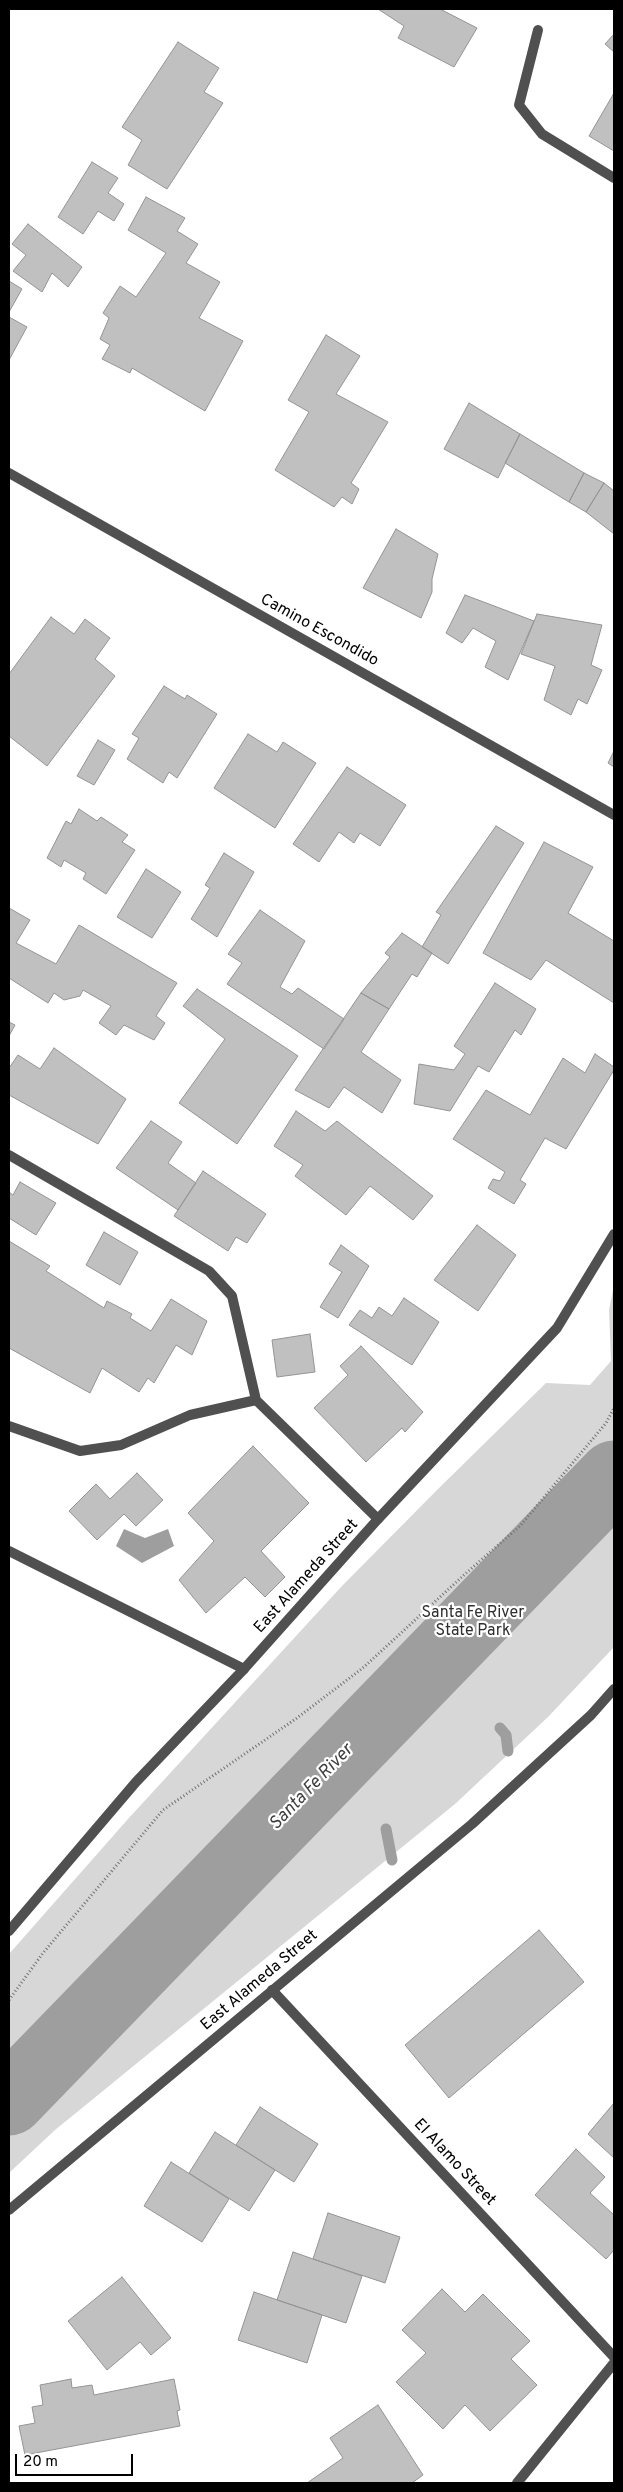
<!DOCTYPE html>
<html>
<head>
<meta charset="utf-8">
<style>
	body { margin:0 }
	#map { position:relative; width:623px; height:2492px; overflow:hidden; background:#fff; font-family:Overpass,sans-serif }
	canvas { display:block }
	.frame { position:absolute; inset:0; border:10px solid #000; pointer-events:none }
	.scale { position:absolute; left:15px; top:2454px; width:118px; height:22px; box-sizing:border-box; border:2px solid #000; border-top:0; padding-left:6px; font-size:15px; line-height:18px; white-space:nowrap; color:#000; -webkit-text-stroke:4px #fff; paint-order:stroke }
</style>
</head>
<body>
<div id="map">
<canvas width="623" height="2492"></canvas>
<div class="frame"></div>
<div class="scale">20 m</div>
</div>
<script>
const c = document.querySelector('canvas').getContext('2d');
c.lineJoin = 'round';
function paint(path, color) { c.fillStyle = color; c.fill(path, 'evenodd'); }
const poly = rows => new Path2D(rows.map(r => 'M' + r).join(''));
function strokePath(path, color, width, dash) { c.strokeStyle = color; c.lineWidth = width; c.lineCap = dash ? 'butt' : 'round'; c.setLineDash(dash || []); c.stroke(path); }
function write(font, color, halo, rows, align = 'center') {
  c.font = font + ' Overpass,sans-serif'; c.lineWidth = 4.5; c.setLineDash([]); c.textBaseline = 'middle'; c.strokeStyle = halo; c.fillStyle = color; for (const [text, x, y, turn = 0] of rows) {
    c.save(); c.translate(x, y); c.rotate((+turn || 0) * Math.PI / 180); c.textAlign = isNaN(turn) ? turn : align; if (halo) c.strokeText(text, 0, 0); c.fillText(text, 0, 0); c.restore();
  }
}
paint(poly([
	[614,1285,614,1647,548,1717,455,1804,55,2130,9,2173,9,1954,128,1819,341,1587,438,1489,546,1383,590,1385,611,1361,609,1310]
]), '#d7d7d7');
paint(poly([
	[124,1529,145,1538,168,1529,174,1546,142,1563,116,1546]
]), '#9e9e9e');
strokePath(poly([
	[500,1728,506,1735,508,1751],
	[386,1829,392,1860]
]), '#9e9e9e', 11);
strokePath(poly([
	[9,2100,614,1476]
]), '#9e9e9e', 71);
const building = poly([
	[378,9,440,9,477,28,454,67,398,38,404,26,378,9],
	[614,34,614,52,605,44,614,34],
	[178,42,219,68,204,92,223,103,167,189,128,165,142,140,122,127,178,42],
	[614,93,614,151,589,136,614,93],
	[92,162,118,178,108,193,124,204,114,221,98,211,83,234,58,217,92,162],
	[146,197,185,218,177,231,198,244,186,263,220,282,199,318,243,341,205,411,132,368,130,373,102,359,110,345,100,339,109,318,103,313,120,286,136,297,166,253,128,230,146,197],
	[28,224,82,267,68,287,52,273,42,292,13,271,26,255,12,244,28,224],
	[9,281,22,289,9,312,9,281],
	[9,317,27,327,9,360,9,317],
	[326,335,360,356,336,394,388,422,351,483,359,489,352,504,342,497,334,507,275,470,309,412,288,400,326,335],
	[469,403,520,434,498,478,444,449,469,403],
	[520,434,584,473,569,502,505,463,520,434],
	[584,473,604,483,586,512,569,502,584,473],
	[604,483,614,491,614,534,586,512,604,483],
	[396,529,438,554,432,579,432,592,421,618,363,588,396,529],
	[465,595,534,621,508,680,485,667,496,641,473,628,462,643,446,633,465,595],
	[537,614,602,625,591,665,602,670,587,704,578,699,571,715,544,700,555,666,521,654,537,614],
	[51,617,74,634,85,619,110,638,95,659,115,676,47,766,9,736,9,674,51,617],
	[164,686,185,699,187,695,217,714,177,778,169,772,163,783,127,759,139,738,132,734,164,686],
	[248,734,277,752,283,742,316,763,275,828,214,788,248,734],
	[98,740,115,750,94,785,77,776,98,740],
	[614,751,614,767,608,763,614,751],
	[347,767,406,805,380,846,360,833,354,843,339,832,319,862,293,844,347,767],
	[79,809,97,821,101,817,128,835,122,842,135,850,106,894,83,879,86,873,64,860,61,867,47,858,66,821,71,824,79,809],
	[496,826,524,843,448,964,422,947,441,915,436,912,496,826],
	[544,842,593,867,568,913,614,941,614,1003,546,960,531,980,483,953,544,842],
	[224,853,254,872,217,937,191,919,210,888,205,885,224,853],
	[146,869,181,892,152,938,117,917,146,869],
	[9,908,30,920,16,943,56,964,79,925,177,983,156,1016,165,1023,154,1040,124,1025,116,1035,99,1023,111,1006,83,990,80,996,64,1000,54,993,48,1003,9,978,9,908],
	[260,910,305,941,280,987,292,994,298,988,344,1019,324,1049,227,984,242,963,228,954,260,910],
	[402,933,432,953,417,977,412,974,389,1009,361,993,390,957,385,953,402,933],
	[495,983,536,1009,521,1035,515,1030,489,1072,478,1066,450,1111,414,1104,419,1064,454,1070,465,1054,454,1046,495,983],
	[197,989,298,1056,237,1144,179,1103,225,1039,183,1006,197,989],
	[361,993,389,1009,361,1052,401,1080,382,1113,344,1087,329,1108,295,1090,361,993],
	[9,1022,15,1025,9,1036,9,1022],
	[54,1048,126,1099,98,1144,9,1095,9,1068,18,1055,40,1069,54,1048],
	[595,1054,614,1067,614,1070,566,1149,545,1138,520,1180,526,1184,514,1204,488,1188,493,1179,500,1181,505,1172,453,1139,486,1090,530,1115,563,1058,585,1073,595,1054],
	[296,1111,325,1131,337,1121,433,1196,413,1220,370,1186,346,1215,295,1176,303,1165,274,1146,296,1111],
	[151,1121,182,1142,168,1163,196,1183,178,1210,116,1168,151,1121],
	[203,1171,266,1214,247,1243,236,1237,228,1251,174,1216,203,1171],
	[20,1182,56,1203,36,1235,9,1218,9,1192,13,1195,20,1182],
	[477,1225,516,1255,478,1311,434,1280,477,1225],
	[104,1232,138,1252,120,1285,86,1265,104,1232],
	[9,1241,50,1266,46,1271,104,1308,107,1301,132,1314,130,1318,151,1331,171,1299,207,1321,192,1355,176,1345,154,1383,148,1378,139,1392,102,1368,90,1393,9,1348,9,1241],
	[341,1245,369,1266,338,1318,320,1307,342,1272,329,1264,341,1245],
	[404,1298,439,1322,412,1365,349,1325,360,1310,372,1318,379,1307,392,1316,404,1298],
	[310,1334,315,1372,277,1377,272,1340,310,1334],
	[361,1346,423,1412,405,1432,402,1428,366,1462,314,1408,348,1375,340,1366,361,1346],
	[253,1446,309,1503,261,1551,285,1577,265,1597,245,1577,206,1613,179,1580,214,1541,188,1513,253,1446],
	[137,1473,163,1500,136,1526,124,1514,97,1540,69,1511,96,1484,110,1499,137,1473],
	[539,1930,584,1982,449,2098,405,2045,539,1930],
	[614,2103,614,2158,588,2134,614,2103],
	[260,2107,318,2144,294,2182,236,2145,260,2107],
	[215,2132,275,2170,249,2211,189,2173,215,2132],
	[576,2149,605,2177,590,2193,614,2215,614,2250,606,2259,535,2195,576,2149],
	[171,2162,229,2199,202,2242,144,2206,171,2162],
	[328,2213,400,2237,385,2283,313,2259,328,2213],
	[293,2252,362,2276,346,2323,277,2300,293,2252],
	[122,2277,171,2338,151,2355,140,2342,107,2370,68,2321,122,2277],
	[442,2289,465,2312,483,2294,530,2341,511,2359,537,2385,490,2431,465,2405,443,2429,396,2382,426,2353,402,2330,442,2289],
	[254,2292,322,2315,307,2363,238,2340,254,2292],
	[71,2379,72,2388,92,2385,94,2395,174,2379,180,2410,177,2411,180,2426,25,2455,19,2426,35,2423,32,2407,43,2405,40,2385,71,2379],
	[378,2405,423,2475,412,2483,307,2483,343,2458,330,2438,378,2405]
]);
paint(building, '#c0c0c0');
strokePath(building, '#949494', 1);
strokePath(poly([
	[9,2000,43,1953,163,1810,297,1718,364,1667,464,1575,520,1526,606,1423,614,1408]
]), '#727272', 3, [1, 2.5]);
strokePath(poly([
	[538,30,519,105,542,134,614,178],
	[9,1155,209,1271,232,1296,256,1400,378,1519],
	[9,1426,80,1451,121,1445,190,1415,256,1400],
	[9,1551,244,1669]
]), '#505050', 10);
strokePath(poly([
	[9,473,614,815],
	[9,1931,136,1782,244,1669,378,1519,557,1328,614,1234],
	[272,1990,614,2357],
	[517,2483,614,2363]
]), '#505050', 10);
strokePath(poly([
	[9,2210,472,1824,591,1715,614,1689]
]), '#505050', 10);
write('16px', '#000', '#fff', [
	["Camino Escondido",319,631,29],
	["East Alameda Street",307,1577,-48],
	["East Alameda Street",260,1981,-40],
	["El Alamo Street",454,2163,47]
]);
write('16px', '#2e2e2e', '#fff', [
	["Santa Fe River",473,1614],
	["State Park",473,1632]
]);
write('italic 18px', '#3f3f3f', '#fff', [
	["Santa Fe River",312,1788,-46]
]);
</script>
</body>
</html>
